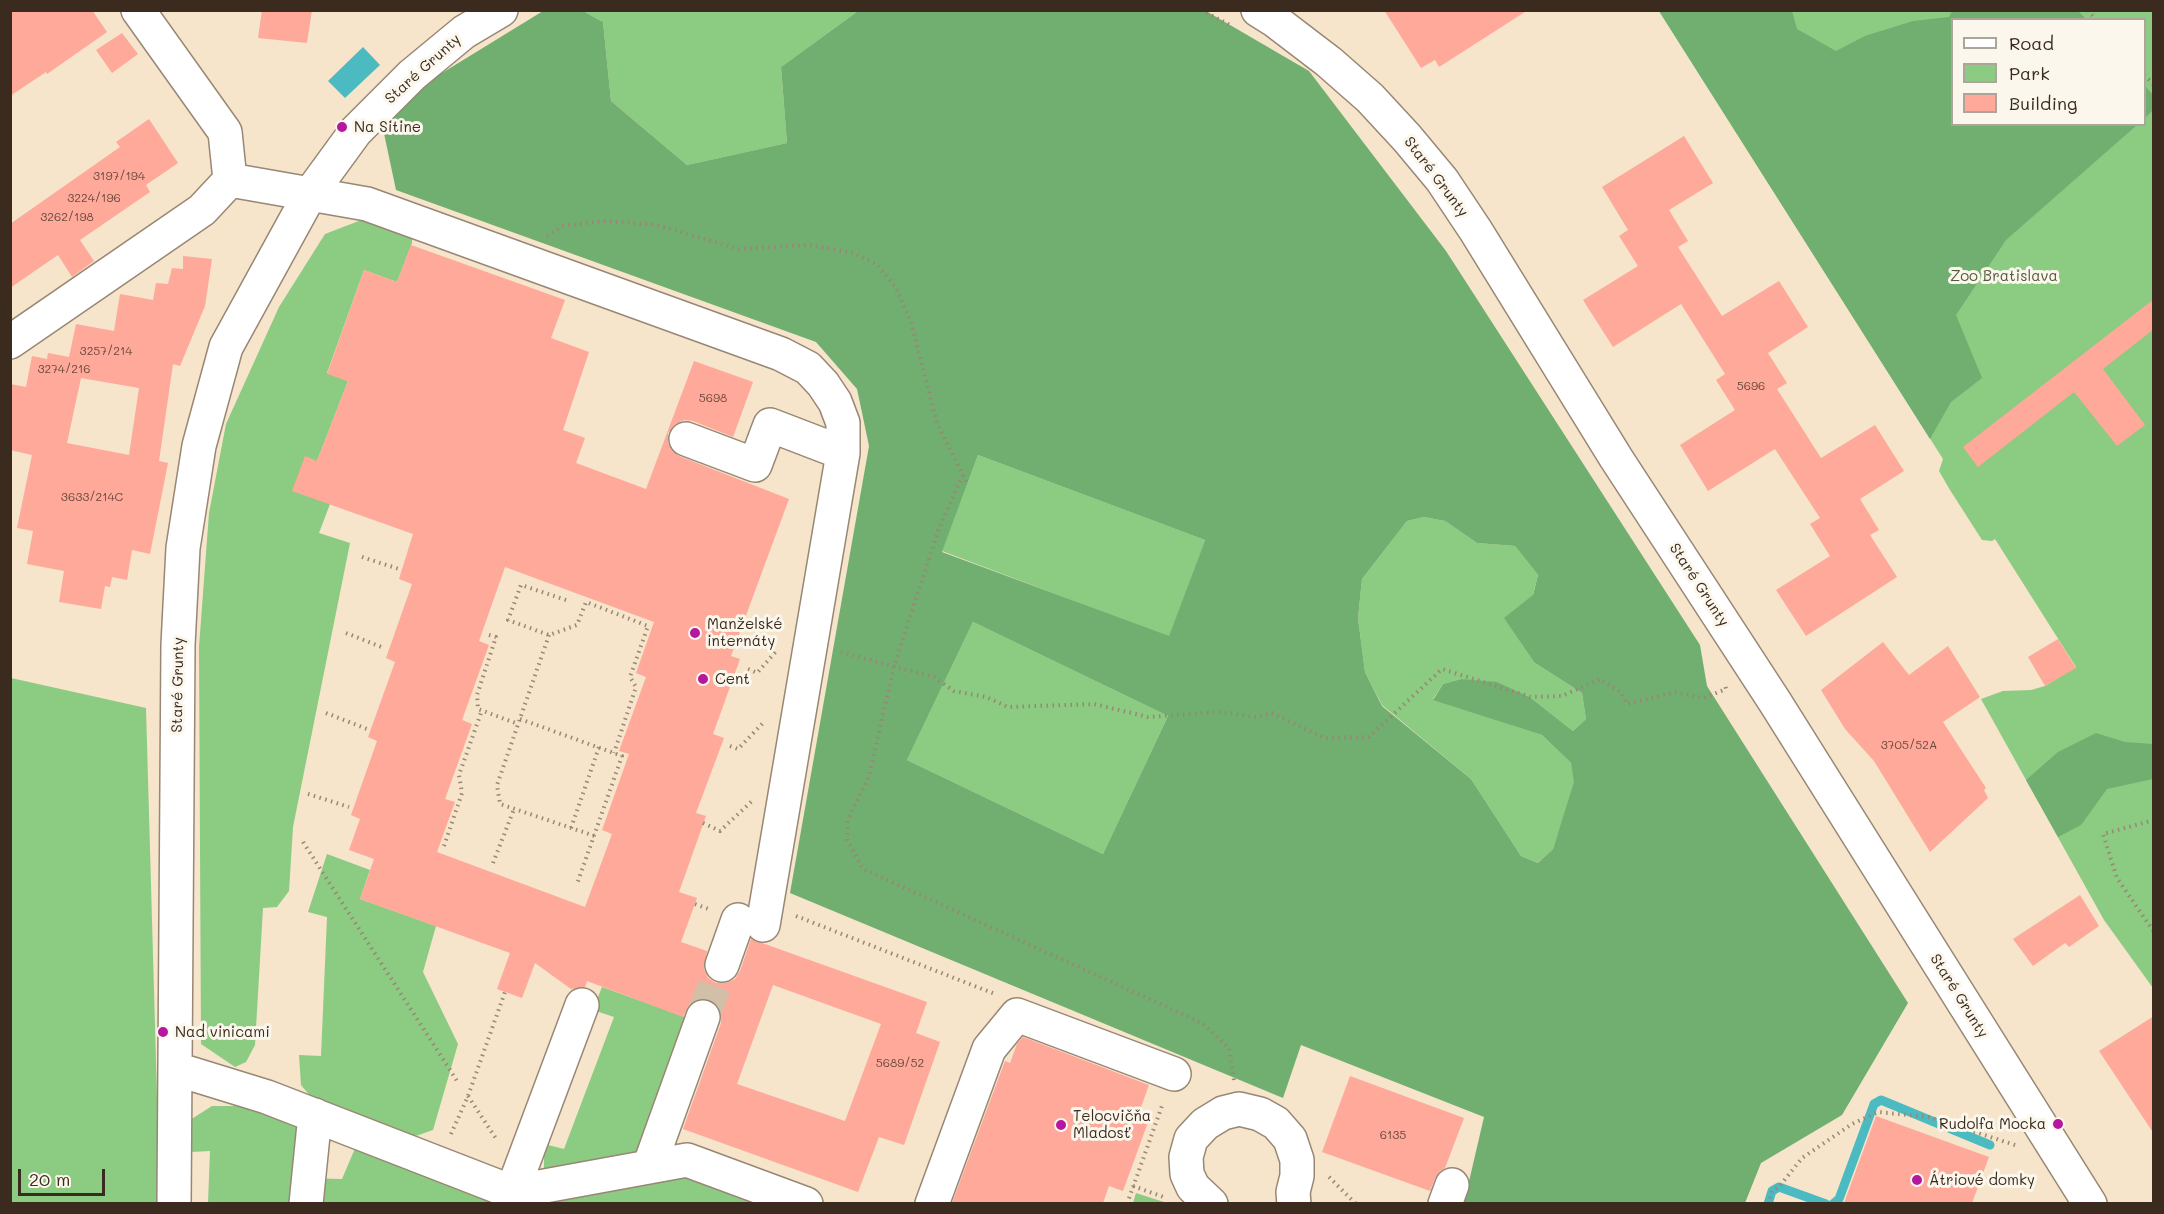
<!DOCTYPE html>
<html>
<head>
<meta charset="utf-8">
<style>
	body { margin:0 }
	#map { position:relative; width:2164px; height:1214px; overflow:hidden; background:#f6e4cb; font-family:Mali,sans-serif }
	canvas { display:block }
	.frame { position:absolute; inset:0; border:12px solid #3b2a1e; pointer-events:none }
	.legend { position:absolute; left:1951px; top:18px; width:195px; height:108px; box-sizing:border-box; background:#fbf7ec; border:2px solid #aea59a; margin:0; padding:8px 10px; list-style:none; font-size:18px; color:#3b2a1e }
	.legend li { display:flex; align-items:center; gap:12px; height:30px }
	.legend b { width:30px; border:2px solid #aea59a }
	.scale { position:absolute; left:18px; top:1169px; width:87px; height:27px; box-sizing:border-box; border:3px solid #3b2a1e; border-top:0; padding-left:8px; font-size:18px; line-height:21px; white-space:nowrap; color:#3b2a1e; -webkit-text-stroke:4px #fbf7ec; paint-order:stroke }
</style>
</head>
<body>
<div id="map">
<canvas width="2164" height="1214"></canvas>
<div class="frame"></div>
<ul class="legend">
<li><b style="height:8px;background:#fff"></b>Road</li>
<li><b style="height:16px;background:#8bcb82"></b>Park</li>
<li><b style="height:16px;background:#fea99a"></b>Building</li>
</ul>
<div class="scale">20 m</div>
</div>
<script>
const c = document.querySelector('canvas').getContext('2d');
c.lineJoin = 'round';
function paint(path, color) { c.fillStyle = color; c.fill(path, 'evenodd'); }
const poly = rows => new Path2D(rows.map(r => 'M' + r).join(''));
function strokePath(path, color, width, dash) { c.strokeStyle = color; c.lineWidth = width; c.lineCap = dash ? 'butt' : 'round'; c.setLineDash(dash || []); c.stroke(path); }
function write(font, color, halo, rows, align = 'center') {
  c.font = font + ' Mali,sans-serif'; c.lineWidth = 6; c.setLineDash([]); c.textBaseline = 'middle'; c.strokeStyle = halo; c.fillStyle = color; for (const [text, x, y, turn = 0] of rows) {
    c.save(); c.translate(x, y); c.rotate((+turn || 0) * Math.PI / 180); c.textAlign = isNaN(turn) ? turn : align; if (halo) c.strokeText(text, 0, 0); c.fillText(text, 0, 0); c.restore();
  }
}
paint(poly([
	[583,11,858,11,781,67,787,143,687,165,611,101,603,22],
	[1659,11,2153,11,2153,988,2104,920,1981,699,2003,691,2031,690,2045,686,2076,667,1995,539,1992,541,1982,540,1950,490,1939,471,1943,459],
	[1952,20,2144,20,2144,124,1952,124],
	[364,219,412,236,412,243,397,282,364,270,327,373,348,381,317,461,330,504,319,533,350,543,293,827,289,891,277,907,263,908,255,1045,246,1062,235,1067,201,1044,199,647,209,513,226,424,279,307,325,234],
	[978,455,1205,540,1169,637,942,551],
	[1424,517,1445,521,1477,543,1515,546,1538,575,1533,594,1535,663,1582,693,1586,719,1573,731,1531,698,1461,679,1443,684,1433,699,1542,735,1571,763,1575,782,1553,849,1538,863,1521,856,1471,779,1382,705,1365,672,1358,618,1362,579,1407,521],
	[973,622,1168,716,1103,854,907,760],
	[11,678,146,708,160,1203,11,1204],
	[327,854,370,870,360,899,436,926,423,972,458,1044,433,1130,410,1138,317,1104,301,1085,299,1055,321,1056,327,917,308,912],
	[602,987,688,1018,642,1151,613,1163,544,1170,544,1144,564,1149,614,1017,593,1010],
	[212,1106,250,1106,297,1126,300,1178,342,1179,356,1146,501,1203,208,1203,210,1151,191,1152,190,1120],
	[671,1168,778,1204,507,1204],
	[1136,1193,1167,1203,1133,1203]
]), '#8bcb82');
paint(poly([
	[543,11,583,11,603,22,611,101,687,165,787,143,781,67,858,11,1206,11,1309,71,1446,251,1700,645,1707,686,1908,1003,1842,1115,1761,1163,1745,1203,1464,1203,1484,1117,1301,1045,1283,1098,790,893,869,446,857,389,816,342,396,190,382,124,416,89],
	[978,455,1205,540,1169,636,942,552],
	[1424,517,1445,521,1477,543,1515,546,1538,575,1533,595,1504,618,1535,663,1582,693,1586,719,1573,731,1531,698,1497,682,1461,679,1443,684,1433,700,1542,735,1571,763,1574,782,1553,849,1538,863,1521,856,1471,779,1382,706,1365,672,1358,618,1362,579,1407,521],
	[973,622,1168,716,1103,854,907,760],
	[1659,11,1792,11,1797,29,1836,51,1865,36,1913,21,1949,17,1952,11,2078,11,2086,19,1952,20,1952,124,2137,125,2006,240,1956,315,1982,378,1951,402,1930,439],
	[2145,86,2154,96,2153,110,2145,118],
	[2096,733,2125,742,2153,744,2153,779,2107,789,2081,825,2058,837,2026,780,2058,752]
]), '#70af70');
paint(poly([
	[363,47,380,65,345,98,328,81]
]), '#4bbac1');
strokePath(poly([
	[1768,1204,1772,1191,1779,1187,1826,1204],
	[1833,1204,1839,1199,1874,1104,1881,1100,1990,1145]
]), '#4bbac1', 9);
paint(poly([
	[10,10,92,10,107,32,47,74,46,72,10,96],
	[262,10,312,10,307,43,258,38],
	[1384,10,1528,10,1439,67,1435,60,1421,68],
	[122,33,138,54,112,73,96,50],
	[149,119,178,163,146,185,150,192,80,240,94,261,72,277,58,255,10,288,10,224,120,147,116,142],
	[1684,136,1713,183,1669,210,1688,241,1678,247,1722,316,1779,281,1808,327,1768,353,1787,383,1777,389,1821,458,1875,425,1904,471,1860,499,1879,530,1870,535,1897,577,1806,636,1776,590,1830,556,1810,524,1820,518,1775,449,1708,491,1680,445,1735,410,1716,380,1725,374,1681,304,1613,347,1583,300,1638,266,1619,236,1628,230,1602,187],
	[411,245,565,300,551,338,589,352,563,430,585,438,576,463,646,489,694,361,753,382,733,437,693,421,684,420,675,424,668,433,668,443,672,451,679,456,789,499,731,656,740,659,713,734,724,738,696,813,706,816,679,892,697,898,681,942,707,951,704,969,708,978,716,983,726,983,735,979,740,971,751,939,927,1002,916,1033,940,1042,904,1145,879,1137,858,1192,683,1129,721,1023,721,1013,718,1005,710,1000,700,999,691,1002,683,1017,587,981,585,987,571,989,535,963,522,998,497,989,510,953,360,899,374,859,349,850,360,819,351,815,377,741,368,737,395,662,386,658,412,584,399,579,413,534,292,491,305,456,317,461,348,381,327,374,364,270,397,282],
	[505,567,654,622,636,673,646,677,619,751,629,754,602,830,612,834,585,907,437,852,455,802,445,799,472,724,462,720,489,645,479,641],
	[773,985,881,1024,845,1121,737,1084],
	[183,256,212,259,205,306,180,366,173,364,159,461,168,463,150,554,132,550,127,580,112,577,110,587,105,586,101,609,59,602,64,571,27,564,33,531,17,528,32,455,10,450,10,384,26,387,32,356,47,359,48,353,69,357,76,324,114,331,120,294,153,300,156,283,168,284,172,268,183,269],
	[81,378,139,388,129,455,67,443],
	[2154,299,2154,329,2103,369,2145,425,2117,446,2074,392,1978,467,1963,447],
	[2058,639,2076,668,2045,686,2028,657],
	[1883,642,1909,675,1948,646,1980,697,1943,722,1986,788,1984,790,1988,798,1930,852,1874,761,1845,729,1821,690],
	[2080,895,2099,926,2069,947,2065,943,2033,966,2013,939],
	[2154,1016,2154,1134,2099,1051],
	[1023,1037,1149,1085,1140,1110,1151,1114,1123,1191,1109,1186,1103,1203,952,1203,1005,1061,1010,1063,1017,1044],
	[1350,1076,1464,1118,1445,1168,1440,1171,1435,1178,1430,1191,1322,1152],
	[1876,1116,1989,1157,1972,1203,1844,1203]
]), '#fea99a');
strokePath(poly([
	[703,1017,722,965]
]), '#d1bfa8', 33, [33, 16]);
const minor = poly([
	[138,10,225,132,230,180],
	[1258,10,1274,20,1329,62,1370,98,1407,138,1442,180,1476,231,1616,458,1775,702,2090,1204],
	[10,342,202,210,230,180,367,204,781,354,808,368,823,384,835,402,843,423,843,453,763,925],
	[686,439,755,465,770,425,843,453],
	[722,965,738,920],
	[176,1069,267,1097,512,1192,687,1160,806,1204],
	[649,1167,703,1017],
	[512,1192,582,1005],
	[174,1204,178,645,183,548,199,446,226,347,310,194,356,131,412,75,464,32,501,10],
	[306,1204,315,1115],
	[932,1204,989,1049,1017,1015,1174,1074],
	[1211,1204,1193,1187,1187,1174,1186,1157,1191,1139,1205,1124,1223,1113,1239,1109,1260,1114,1276,1123,1290,1139,1297,1160,1297,1176,1293,1192,1294,1204],
	[1445,1204,1452,1185]
]);
strokePath(minor, '#988774', 36);
strokePath(poly([
	[1201,10,1230,25],
	[2088,10,2096,20],
	[2144,75,2154,85],
	[547,236,563,226,606,221,657,225,738,249,809,245,854,253,876,264,895,286,911,322,937,423,967,483],
	[963,475,939,528,894,666,869,776,848,819,847,839,863,869,1202,1023,1229,1048,1234,1080],
	[362,557,402,570],
	[566,600,521,585,508,620,549,635,577,625,586,602,648,626,630,677,636,687,614,753],
	[346,633,384,648],
	[489,635,496,637,477,695,478,709,518,724],
	[549,635,497,785,500,804,595,836],
	[841,652,934,677,954,691,986,697,1008,707,1094,704,1148,717,1222,712,1256,717,1272,713,1324,738,1369,737,1442,669,1531,697,1562,696,1600,679,1621,692,1627,704,1675,692,1704,698,1726,689,1725,685],
	[748,669,757,673,778,649],
	[326,713,367,729],
	[520,719,622,756,577,884],
	[730,746,738,749,765,721],
	[308,794,349,807],
	[2154,820,2103,834,2117,878,2154,932],
	[703,823,720,831,752,801],
	[571,828,599,747],
	[303,842,459,1084],
	[444,846,462,793,459,775,482,710],
	[493,863,514,809],
	[695,904,711,910],
	[796,916,995,994],
	[468,1096,497,1140],
	[451,1134,468,1096,505,992],
	[1329,1177,1356,1204],
	[1133,1186,1164,1197],
	[1127,1204,1163,1103],
	[1768,1204,1772,1191,1779,1187,1802,1158,1852,1124,1878,1112,1929,1117,2015,1145]
]), '#988774', 4, [1.5, 4.5]);
strokePath(minor, '#fff', 33);
for (const [x, y, r, color] of [
	[342,127,6,"#b5179e"],
	[695,633,6,"#b5179e"],
	[703,679,6,"#b5179e"],
	[163,1032,6,"#b5179e"],
	[2058,1124,6,"#b5179e"],
	[1061,1125,6,"#b5179e"],
	[1917,1180,6,"#b5179e"]
]) { const dot = new Path2D(); dot.arc(x, y, r, 0, 2 * Math.PI); c.fillStyle = color; c.fill(dot); strokePath(dot, '#fbf7ec', 2); }
write('12px', '#6c4a3d', null, [
	["3197/194",119,176],
	["3224/196",94,198],
	["3262/198",67,217],
	["3257/214",106,351],
	["3274/216",64,369],
	["5696",1751,386],
	["5698",713,398],
	["3633/214C",92,497],
	["3705/52A",1909,745],
	["5689/52",900,1063],
	["6135",1393,1135]
]);
write('15px', '#3b2a1e', '#fbf7ec', [
	["Staré Grunty",423,69,-42],
	["Staré Grunty",1436,177,53],
	["Staré Grunty",1699,585,57],
	["Staré Grunty",178,685,-89],
	["Staré Grunty",1959,996,58]
]);
write('15px', '#3b2a1e', '#fbf7ec', [
	["Na Sitine",354,127],
	["Manželské",707,624],
	["internáty",707,641],
	["Cent",715,679],
	["Nad vinicami",175,1032],
	["Telocvičňa",1073,1116],
	["Mladosť",1073,1133],
	["Rudolfa Mocka",2046,1124,"right"],
	["Átriové domky",1929,1180]
], 'left');
write('15px', '#535a3c', '#fbf7ec', [
	["Zoo Bratislava",2004,276]
]);
</script>
</body>
</html>
